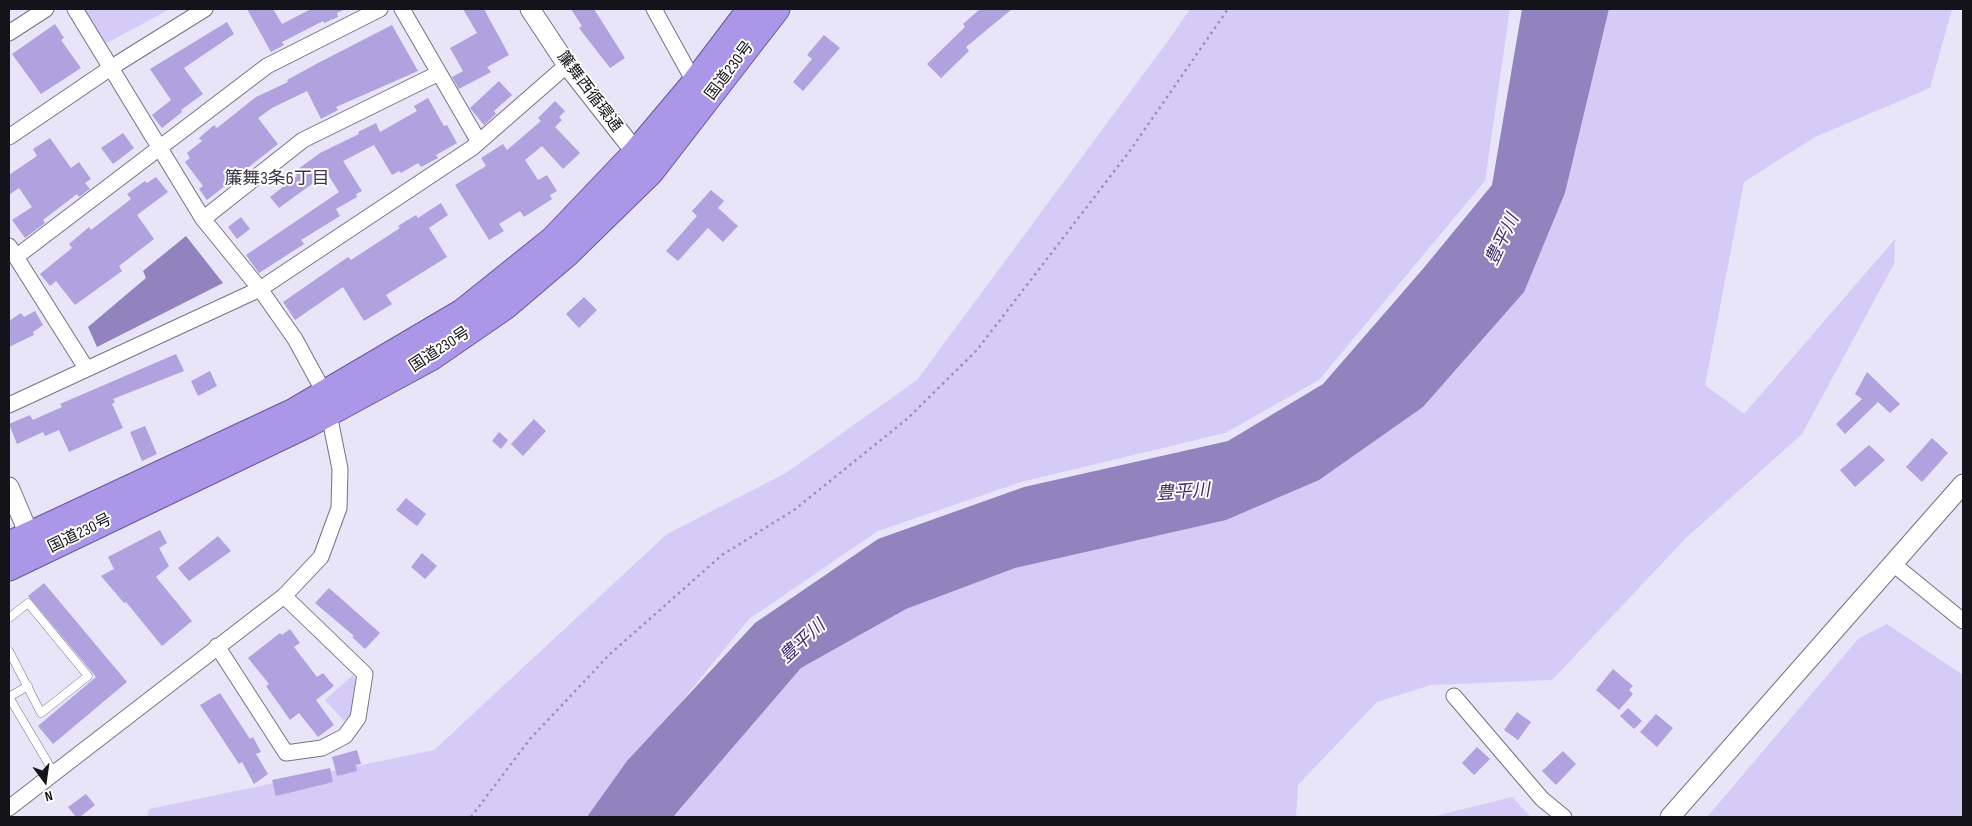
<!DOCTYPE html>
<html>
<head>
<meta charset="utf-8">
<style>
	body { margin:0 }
	#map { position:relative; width:1972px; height:826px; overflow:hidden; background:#e8e5f8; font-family:"Sofia Sans Condensed",sans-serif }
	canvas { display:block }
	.frame { position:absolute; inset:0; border:10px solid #141319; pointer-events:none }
	.north { position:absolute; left:20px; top:756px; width:50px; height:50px; -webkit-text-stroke:4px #fff; paint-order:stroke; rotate:166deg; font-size:14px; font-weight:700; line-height:20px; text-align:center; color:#141319 }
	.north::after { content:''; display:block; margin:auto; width:18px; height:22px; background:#141319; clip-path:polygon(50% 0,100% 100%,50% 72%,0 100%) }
</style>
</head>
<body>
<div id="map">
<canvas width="1972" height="826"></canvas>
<div class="frame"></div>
<div class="north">N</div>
</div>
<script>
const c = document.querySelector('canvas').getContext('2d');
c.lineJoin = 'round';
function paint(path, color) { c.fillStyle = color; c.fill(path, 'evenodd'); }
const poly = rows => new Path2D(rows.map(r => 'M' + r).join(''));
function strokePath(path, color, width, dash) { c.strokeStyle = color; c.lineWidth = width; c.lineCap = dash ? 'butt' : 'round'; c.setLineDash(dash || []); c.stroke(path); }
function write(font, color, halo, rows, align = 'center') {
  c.font = font + ' "Sofia Sans Condensed","Noto Sans JP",sans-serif'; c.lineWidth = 4; c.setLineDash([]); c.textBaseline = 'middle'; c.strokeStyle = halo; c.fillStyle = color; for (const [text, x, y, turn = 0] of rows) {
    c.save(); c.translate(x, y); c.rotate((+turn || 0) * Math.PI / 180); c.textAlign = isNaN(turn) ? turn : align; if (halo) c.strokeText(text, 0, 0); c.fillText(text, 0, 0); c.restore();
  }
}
paint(poly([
	[81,9,170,9,103,45],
	[1190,9,1510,9,1485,181,1319,380,1225,433,1021,482,878,531,749,619,587,817,147,817,149,809,434,750,667,534,786,473,917,380,1170,38],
	[1609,9,1952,9,1930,88,1815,137,1744,182,1705,385,1744,414,1895,239,1894,264,1802,434,1686,538,1552,680,1431,685,1377,702,1298,785,1296,817,673,817,801,668,906,609,1423,407,1524,291,1565,193],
	[1887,624,1963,675,1963,817,1707,817,1859,638],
	[353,675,355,678,353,715,344,721,325,700],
	[1512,797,1531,817,1431,817]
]), '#d4ccf7');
paint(poly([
	[1522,9,1609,9,1565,193,1524,292,1423,407,1319,480,1226,520,1015,568,906,609,801,668,673,817,587,817,627,761,755,623,878,539,1024,487,1228,441,1323,384,1422,270,1492,185],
	[186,236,223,283,97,347,88,327,146,278,143,271]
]), '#9083be');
paint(poly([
	[247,9,273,9,282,24,311,9,346,9,337,13,338,17,324,23,323,21,282,42,284,45,271,52],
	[463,9,484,9,509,55,487,67,491,72,459,89,452,77,463,71,450,48,477,33],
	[571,9,594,9,625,58,610,68,579,28,582,26],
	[980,9,1012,9,966,47,969,51,941,78,927,64,965,27,963,24],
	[227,22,234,34,184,68,203,94,181,110,182,112,162,128,152,115,171,100,150,69],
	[55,24,64,38,61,40,81,68,41,94,12,54],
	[392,25,418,71,336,107,338,110,321,119,307,91,272,108,258,118,278,144,207,200,199,189,203,186,185,162,190,158,187,153,202,141,199,138,214,125,217,128,256,97,288,82,287,80,318,63],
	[824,35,840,48,803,91,793,82,812,59,807,55],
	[499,81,512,95,494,111,496,114,484,125,470,108],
	[428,98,444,126,447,125,457,143,436,155,438,158,421,167,418,163,401,173,399,171,392,175,374,145,343,161,362,191,356,194,357,197,336,209,340,216,301,240,304,244,259,273,246,255,339,192,327,173,279,208,270,197,297,176,294,172,320,153,359,134,358,132,376,123,380,132,417,111,414,106],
	[555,101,565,111,559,117,562,120,555,127,580,153,563,169,542,146,525,160,538,180,547,175,557,191,550,195,552,199,524,217,520,211,499,224,504,231,489,240,455,185,486,166,481,158,503,144,507,150,541,121,538,118],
	[123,133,134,148,113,164,101,148],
	[50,138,71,168,79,162,91,179,85,183,90,189,79,197,77,194,43,220,45,223,25,238,12,220,32,207,19,188,9,195,9,175,37,156,33,149],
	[156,177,168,192,137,215,154,239,119,266,122,271,75,305,56,281,50,286,40,274,72,248,69,244,89,227,91,230,131,199,127,194,145,181,147,183],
	[711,190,724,201,718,208,738,226,723,242,708,228,678,261,666,251,697,216,692,211],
	[441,203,448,215,429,228,447,257,386,295,392,304,364,321,343,287,295,320,283,302,348,257,351,260,400,228,398,226,416,215,418,218],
	[241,217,250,229,237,239,228,227],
	[584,297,597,310,579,328,566,314],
	[35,311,43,325,33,332,34,335,9,347,9,321,21,313,24,317],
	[176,354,184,371,113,399,115,402,112,404,123,428,69,452,59,430,45,436,43,432,17,444,9,424,30,415,33,420,62,407,60,404],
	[210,371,217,386,198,396,191,381],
	[1867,372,1900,404,1890,413,1878,402,1845,434,1836,424,1862,399,1855,394],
	[534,419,546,431,523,456,511,444],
	[145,426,157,454,142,461,130,432],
	[499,432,508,440,501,449,492,441],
	[1932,438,1948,453,1922,482,1906,467],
	[1869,445,1885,460,1855,487,1840,470],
	[406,498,426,514,417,526,396,510],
	[160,530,167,543,159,548,169,566,156,577,192,621,162,646,126,602,124,603,101,576,114,569,108,557],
	[218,536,231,551,189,581,178,568],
	[422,553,437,566,425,579,411,567],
	[44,583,127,682,53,744,38,726,96,677,28,596],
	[329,588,380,633,365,649,352,637,354,636,315,603],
	[290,629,300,643,294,647,317,677,323,673,334,686,316,700,334,725,318,737,299,713,290,720,266,686,269,684,248,658,280,633,282,635],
	[1613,669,1633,686,1629,690,1633,694,1619,710,1596,690],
	[220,693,250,739,253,737,261,752,256,754,268,774,254,784,242,762,239,764,200,705],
	[1628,708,1642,721,1634,729,1620,716],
	[1517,712,1531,722,1518,740,1504,730],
	[1656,714,1673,728,1657,747,1640,732],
	[1477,747,1490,759,1474,775,1462,763],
	[357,750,361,764,356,765,357,771,337,776,332,757],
	[1563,751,1576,764,1556,785,1542,771],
	[330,768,333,782,276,796,272,780],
	[86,794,95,805,80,817,76,817,68,807]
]), '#afa2df');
const service = poly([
	[9,618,28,603,88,676,41,713,9,651],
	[9,697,54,773],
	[9,697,28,686]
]);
const minor = poly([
	[402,9,479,142],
	[654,9,697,87],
	[9,33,46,9],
	[9,137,112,67,205,9],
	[203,219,303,140,439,73],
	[9,246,86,368],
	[16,257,267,66,380,9],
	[9,405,260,289,472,148,567,65],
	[1892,563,1963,621],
	[217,646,286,753,322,748,345,736,358,718,365,674,284,596],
	[1454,696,1542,799,1564,817],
	[9,808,284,596,321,557,339,508,340,469,325,394,295,339,260,289,203,219,75,9]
]);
const tertiary = poly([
	[530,9,567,65,644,163],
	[9,487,34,546],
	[1670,817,1963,484]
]);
const trunk = poly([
	[9,544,294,411,462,312,553,239,635,153,694,83,750,9],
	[9,568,309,424,431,358,505,307,566,255,651,172,777,9]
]);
strokePath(service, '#757383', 9);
strokePath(minor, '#757383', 17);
strokePath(tertiary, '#757383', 21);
strokePath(trunk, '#68579c', 27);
strokePath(poly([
	[471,817,530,739,610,654,722,555,794,510,907,419,977,350,1129,152,1228,9]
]), '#9896a4', 2.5, [2.5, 4]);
strokePath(service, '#fff', 8);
strokePath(minor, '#fff', 15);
strokePath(tertiary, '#fff', 19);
strokePath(trunk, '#ab96e8', 25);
write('16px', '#141319', '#fff', [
	["国道230号",730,71,-53],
	["簾舞西循環通",589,92,53],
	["国道230号",440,350,-33],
	["国道230号",80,534,-26]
]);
write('18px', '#3a3746', '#fff', [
	["簾舞3条6丁目",277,179]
]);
write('italic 18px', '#3e286f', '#fff', [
	["豊平川",1503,240,-65],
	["豊平川",1183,493,-4],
	["豊平川",803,642,-43]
]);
</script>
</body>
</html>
